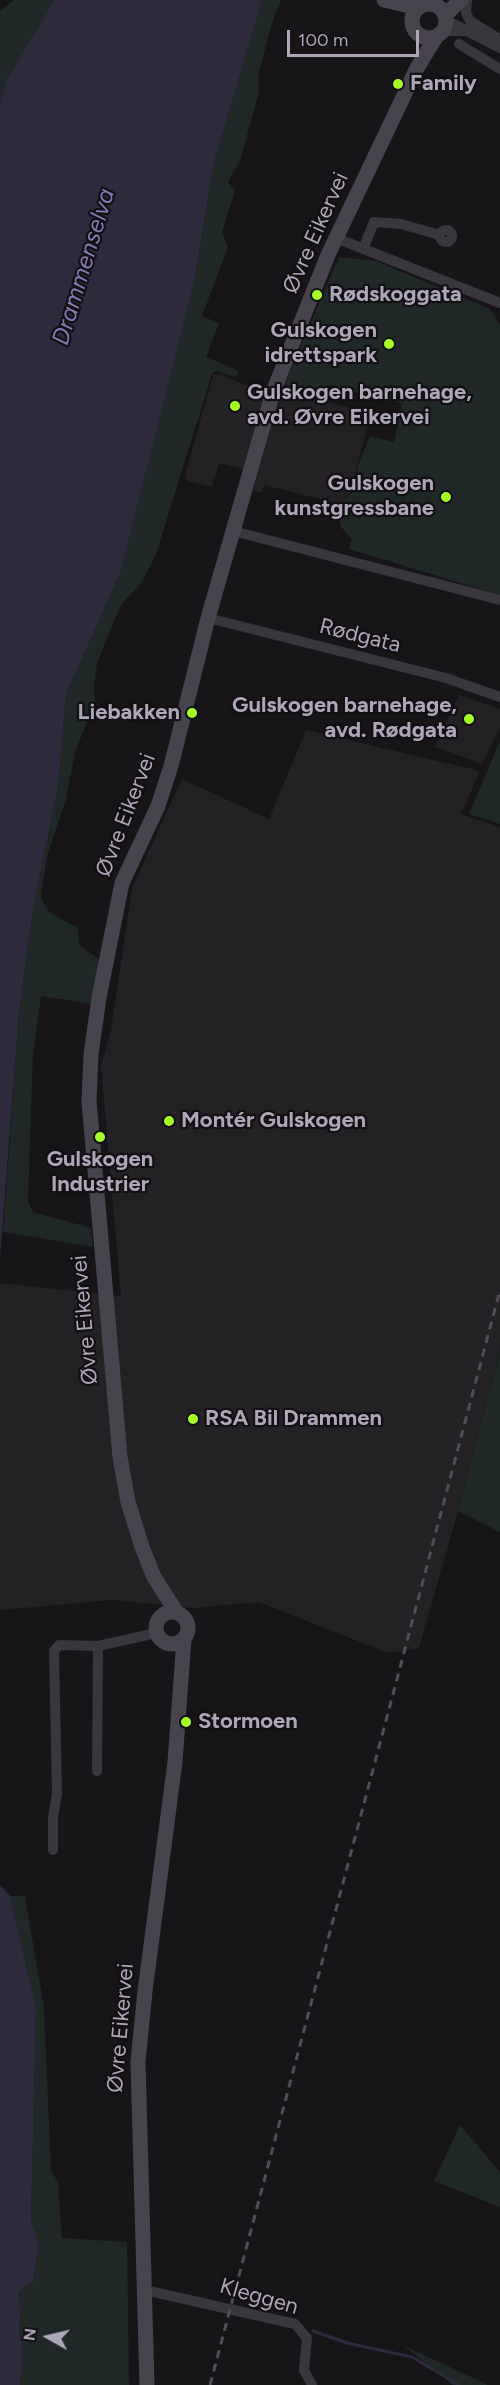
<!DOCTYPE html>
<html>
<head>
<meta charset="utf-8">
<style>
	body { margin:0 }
	#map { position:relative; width:500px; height:2385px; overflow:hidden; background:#171518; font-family:Figtree,sans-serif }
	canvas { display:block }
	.north { position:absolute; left:18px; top:2307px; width:60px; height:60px; -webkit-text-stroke:4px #121013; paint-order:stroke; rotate:278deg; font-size:16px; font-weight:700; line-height:24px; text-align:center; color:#aea6b9 }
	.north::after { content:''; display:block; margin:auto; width:21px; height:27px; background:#aea6b9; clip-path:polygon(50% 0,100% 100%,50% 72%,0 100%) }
	.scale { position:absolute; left:287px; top:30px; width:132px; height:27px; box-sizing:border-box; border:3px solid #aea6b9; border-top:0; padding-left:8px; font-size:18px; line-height:21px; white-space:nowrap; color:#aea6b9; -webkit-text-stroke:4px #121013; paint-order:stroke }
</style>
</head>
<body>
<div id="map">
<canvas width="500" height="2385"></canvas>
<div class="north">N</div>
<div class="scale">100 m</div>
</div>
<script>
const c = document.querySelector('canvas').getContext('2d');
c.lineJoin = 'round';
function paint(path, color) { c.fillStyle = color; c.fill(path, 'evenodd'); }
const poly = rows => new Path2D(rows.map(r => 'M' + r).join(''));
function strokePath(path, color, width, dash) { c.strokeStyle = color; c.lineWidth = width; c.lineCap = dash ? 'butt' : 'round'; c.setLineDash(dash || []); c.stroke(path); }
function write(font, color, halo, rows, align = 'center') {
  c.font = font + ' Figtree,sans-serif'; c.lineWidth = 4.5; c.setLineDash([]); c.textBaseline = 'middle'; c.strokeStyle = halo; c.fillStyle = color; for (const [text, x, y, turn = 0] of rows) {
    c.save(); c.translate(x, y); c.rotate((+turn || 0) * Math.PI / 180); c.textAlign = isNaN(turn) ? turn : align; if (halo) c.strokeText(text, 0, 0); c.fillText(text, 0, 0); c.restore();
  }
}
paint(poly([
	[220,374,265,393,243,469,219,463,212,487,188,481,185,476,213,375],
	[281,390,371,413,350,493,337,503,264,485,262,492,253,491],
	[459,695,500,709,500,727,482,764,435,747],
	[306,730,480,771,461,814,500,827,500,1348,458,1511,419,1648,388,1653,259,1602,193,1608,112,1600,0,1610,0,1283,121,1296,101,1066,111,1030,132,888,182,779,269,819]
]), '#242125');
paint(poly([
	[14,0,55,0,0,104,0,11],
	[262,0,281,0,271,26,258,77,259,92,240,161,228,182,235,191,222,232,228,247,202,316,219,323,206,357,239,371,236,377,216,371,212,374,156,554,142,582,121,605,109,633,97,664,94,685,95,702,75,752,66,799,48,853,42,886,41,898,49,912,78,928,79,945,100,960,92,1004,41,996,33,1054,28,1201,33,1212,91,1228,93,1247,3,1232,19,1012,33,909,58,787,66,694,121,571,195,278,213,166],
	[339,257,376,261,490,309,500,324,500,595,349,549,352,539,341,527,335,505,352,493,359,463,370,436,394,442,402,403,327,386,310,391,284,385],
	[500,741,500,824,469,814],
	[500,1350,500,1532,458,1511],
	[10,1896,25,1896,44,2008,51,2171,58,2182,62,2238,127,2242,129,2385,20,2385,23,2350,19,2331,21,2307,18,2294,23,2287,33,2282,39,2246,31,2220,36,2008],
	[460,2125,500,2172,500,2207,434,2181],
	[403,2345,486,2384,488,2385,453,2385]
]), '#1f2827');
paint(poly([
	[55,0,262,0,213,166,195,278,121,571,66,694,58,787,33,909,19,1012,0,1259,0,104,7,80],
	[0,1885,10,1896,36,2008,31,2220,39,2246,33,2282,23,2287,18,2294,21,2307,19,2331,23,2350,20,2385,0,2385]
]), '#2e2a3d');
strokePath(poly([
	[313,2331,347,2343,412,2357,459,2385]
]), '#2e2a3d', 3);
strokePath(poly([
	[467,0,466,13,470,21,500,39],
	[446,20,500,48],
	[443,31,465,31],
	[459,44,500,69],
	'440 236a6 6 0 1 1 12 0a6 6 0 1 1-12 0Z',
	[336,238,500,303],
	[363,249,374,222,401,224,440,235],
	[233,531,500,600],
	[208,618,446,678,500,697],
	[97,1771,98,1646,156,1633],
	[53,1850,53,1817,57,1794,54,1651,59,1645,98,1646],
	[145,2290,295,2324,307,2338,304,2370,312,2385]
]), '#3a363d', 10);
strokePath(poly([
	[384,0,418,8],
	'412 21a17 17 0 1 1 34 0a17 17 0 1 1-34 0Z',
	[445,15,461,0],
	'156 1628a16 16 0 1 1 32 0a16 16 0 1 1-32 0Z',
	[177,1613,154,1577,142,1547,128,1502,120,1457,89,1101,91,1054,99,998,122,883,158,806,171,766,208,618,273,392,328,255,417,68,436,37],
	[147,2385,138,2062,145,1991,175,1762,184,1639]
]), '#48444d', 15);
strokePath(poly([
	[210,2385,500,1290]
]), '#514d56', 3, [8, 6]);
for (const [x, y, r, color] of [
	[398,84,6,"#a5ff26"],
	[317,295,6,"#a5ff26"],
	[389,344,6,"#a5ff26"],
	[235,406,6,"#a5ff26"],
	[446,497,6,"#a5ff26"],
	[192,713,6,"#a5ff26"],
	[469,719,6,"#a5ff26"],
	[169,1121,6,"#a5ff26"],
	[100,1137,6,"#a5ff26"],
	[193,1419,6,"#a5ff26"],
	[186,1722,6,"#a5ff26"]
]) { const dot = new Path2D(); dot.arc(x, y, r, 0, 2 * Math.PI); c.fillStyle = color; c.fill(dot); strokePath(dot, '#121013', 2); }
write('bold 22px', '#aea6b9', '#121013', [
	["Family",410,84],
	["Rødskoggata",329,295],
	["Gulskogen",377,331,"right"],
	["idrettspark",377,356,"right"],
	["Gulskogen barnehage,",247,393],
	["avd. Øvre Eikervei",247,418],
	["Gulskogen",434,484,"right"],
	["kunstgressbane",434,509,"right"],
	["Gulskogen barnehage,",457,706,"right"],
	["avd. Rødgata",457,731,"right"],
	["Liebakken",180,713,"right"],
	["Montér Gulskogen",181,1121],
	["Gulskogen",100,1160,"center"],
	["Industrier",100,1185,"center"],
	["RSA Bil Drammen",205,1419],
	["Stormoen",198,1722]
], 'left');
write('22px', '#aea6b9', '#121013', [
	["Øvre Eikervei",316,233,-66],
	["Rødgata",360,636,14],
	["Øvre Eikervei",126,815,-69],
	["Øvre Eikervei",85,1320,-95],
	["Øvre Eikervei",121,2028,-85],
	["Kleggen",259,2297,16]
]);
write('italic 24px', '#8779b7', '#121013', [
	["Drammenselva",84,267,-73]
]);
</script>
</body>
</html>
